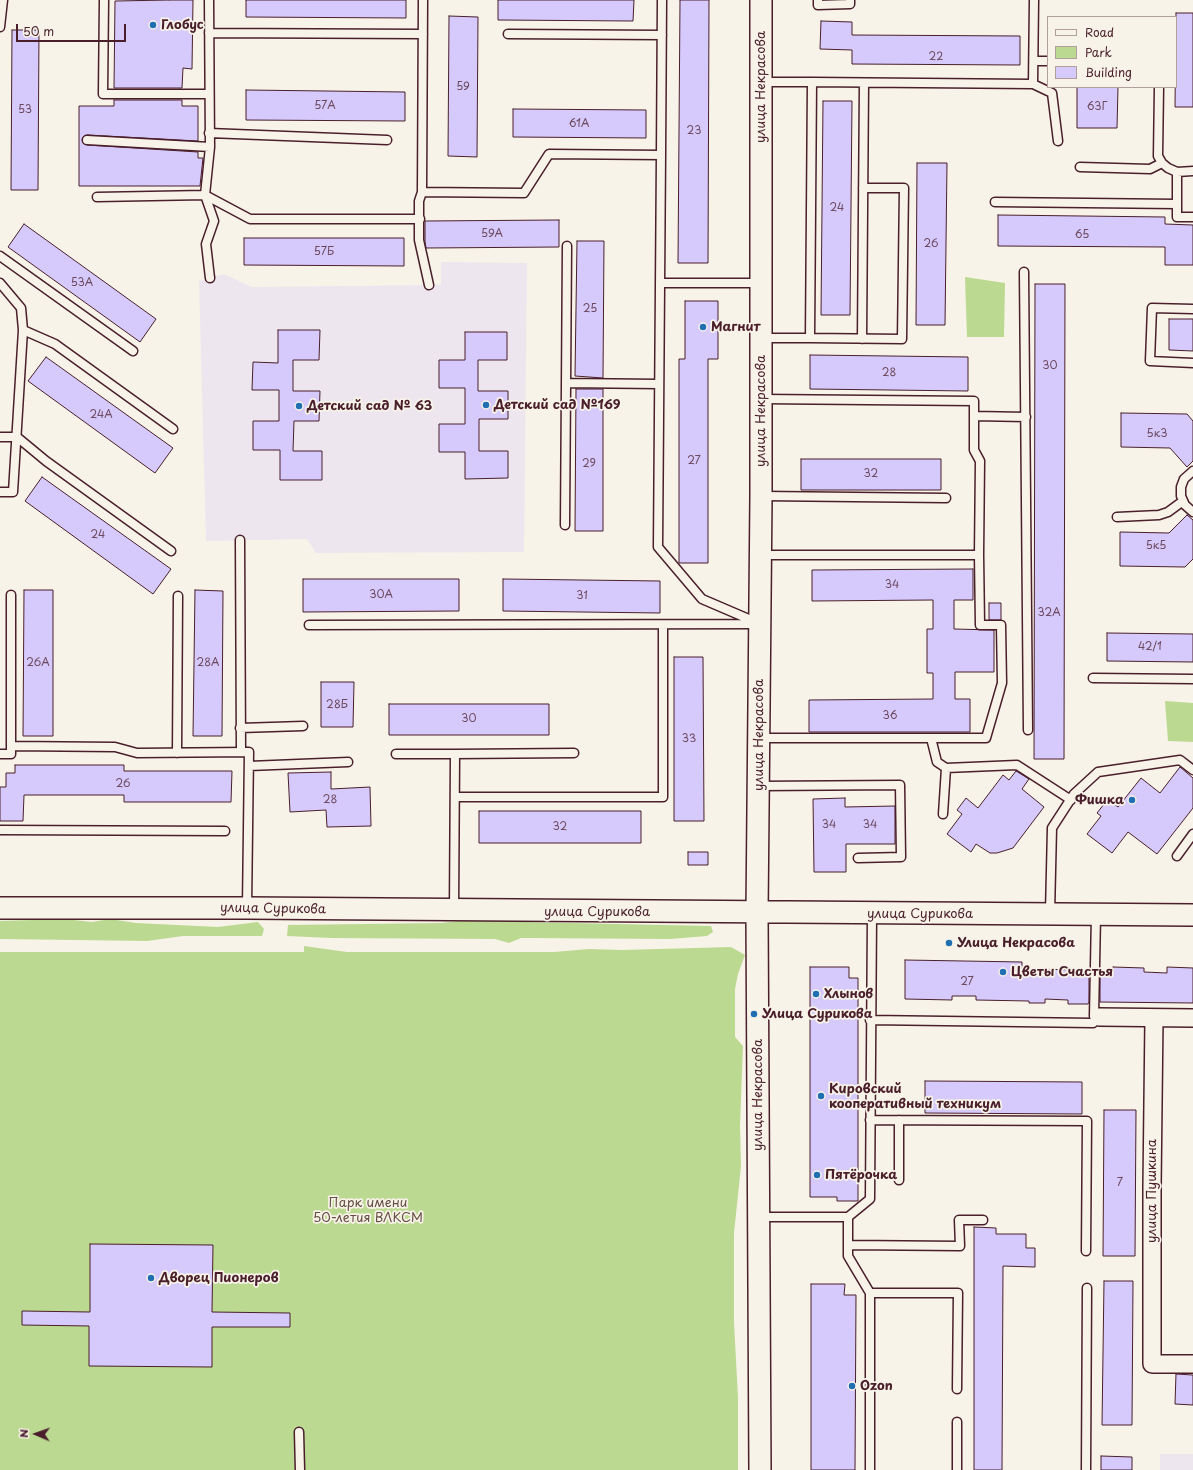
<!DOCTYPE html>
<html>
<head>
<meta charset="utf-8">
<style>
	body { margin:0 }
	#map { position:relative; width:1193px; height:1470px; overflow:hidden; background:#f7f3e8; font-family:"Playpen Sans",sans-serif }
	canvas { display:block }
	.legend { position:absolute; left:1047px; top:16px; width:130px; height:72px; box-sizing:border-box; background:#f7f3e8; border:1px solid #b29e9c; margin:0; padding:5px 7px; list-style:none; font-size:12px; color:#4a1f2b }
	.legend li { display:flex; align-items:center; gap:8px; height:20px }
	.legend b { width:20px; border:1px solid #b29e9c }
	.north { position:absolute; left:16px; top:1414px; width:40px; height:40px; -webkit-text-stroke:3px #f7f3e8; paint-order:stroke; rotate:272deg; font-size:11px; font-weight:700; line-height:16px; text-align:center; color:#4a1f2b }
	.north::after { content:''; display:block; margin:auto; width:14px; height:18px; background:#4a1f2b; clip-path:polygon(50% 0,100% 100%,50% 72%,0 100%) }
	.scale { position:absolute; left:16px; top:24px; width:110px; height:18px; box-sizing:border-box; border:2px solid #4a1f2b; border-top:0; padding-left:5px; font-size:12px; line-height:14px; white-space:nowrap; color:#4a1f2b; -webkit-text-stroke:3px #f7f3e8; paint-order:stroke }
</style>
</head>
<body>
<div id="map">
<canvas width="1193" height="1470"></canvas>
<ul class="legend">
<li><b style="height:5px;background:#f7f3e8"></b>Road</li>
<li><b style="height:11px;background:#bcd991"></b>Park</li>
<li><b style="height:11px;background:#d6c9fb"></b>Building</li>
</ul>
<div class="north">N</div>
<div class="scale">50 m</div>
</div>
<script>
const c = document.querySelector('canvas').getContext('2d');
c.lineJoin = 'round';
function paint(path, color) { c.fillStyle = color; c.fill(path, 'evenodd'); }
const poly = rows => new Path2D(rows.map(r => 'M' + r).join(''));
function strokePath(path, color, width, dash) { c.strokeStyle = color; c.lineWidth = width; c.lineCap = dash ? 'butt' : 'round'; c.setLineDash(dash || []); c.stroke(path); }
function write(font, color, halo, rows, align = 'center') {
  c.font = font + ' "Playpen Sans",sans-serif'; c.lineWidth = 3.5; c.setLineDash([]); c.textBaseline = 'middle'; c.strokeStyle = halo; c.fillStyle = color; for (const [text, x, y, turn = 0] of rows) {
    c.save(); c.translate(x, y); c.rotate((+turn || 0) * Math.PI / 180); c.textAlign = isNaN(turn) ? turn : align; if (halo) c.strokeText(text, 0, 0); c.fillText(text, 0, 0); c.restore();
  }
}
paint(poly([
	[441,262,527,263,524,552,316,553,307,539,206,541,199,281,224,274,252,287,441,285],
	[1160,1454,1193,1454,1193,1470,1160,1470]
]), '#ede6ee');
paint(poly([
	[965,277,1005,283,1004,337,967,337],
	[1165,701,1193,703,1193,742,1168,741],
	[495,916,509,918,523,922,711,926,713,932,707,936,670,939,532,938,521,938,509,943,495,939,332,938,287,936,288,925,442,923],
	[64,919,92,922,110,919,136,923,218,927,258,922,264,929,262,936,183,936,147,941,0,939,0,921],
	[304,946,347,952,554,952,589,949,622,950,731,947,745,955,738,974,735,989,735,1037,743,1046,740,1126,741,1166,734,1233,734,1323,738,1397,738,1470,0,1470,0,952,304,952]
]), '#bcd991');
const building = poly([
	[169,0,193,0,192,69,183,68,182,88,114,88,115,1,169,0],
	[246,0,406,0,406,18,246,17,246,0],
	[498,0,634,0,633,21,498,20,498,0],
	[680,0,709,0,708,263,678,263,680,0],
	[1176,13,1193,13,1193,107,1175,107,1176,13],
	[449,16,478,17,477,157,448,156,449,16],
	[821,21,852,22,852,35,1020,36,1020,65,852,64,852,50,820,49,821,21],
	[12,30,39,30,38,190,11,190,12,30],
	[1077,87,1118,87,1117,128,1077,128,1077,87],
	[246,90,405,92,405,121,246,120,246,90],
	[114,100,182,100,182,106,198,106,198,141,87,135,83,137,82,140,87,145,198,152,198,158,203,158,200,186,79,186,79,106,114,106,114,100],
	[823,101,852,101,850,315,821,315,823,101],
	[513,109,646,110,646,138,513,137,513,109],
	[917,163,947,163,945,325,916,325,917,163],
	[998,215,1165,217,1165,224,1193,225,1193,265,1165,265,1165,247,998,246,998,215],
	[559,220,559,247,426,248,425,242,425,221,559,220],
	[24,224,156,319,140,342,8,247,24,224],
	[244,238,404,238,404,266,244,265,244,238],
	[577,241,604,241,603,378,575,376,577,241],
	[1035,284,1065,284,1064,759,1034,759,1035,284],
	[685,301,718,301,718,359,708,359,708,563,679,563,679,359,685,359,685,301],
	[1169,319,1193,319,1193,351,1169,350,1169,319],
	[278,330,320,330,319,360,293,360,293,391,320,391,319,421,294,421,293,451,322,451,322,480,280,480,280,450,253,450,253,421,279,421,279,390,252,390,253,362,278,363,278,330],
	[465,332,507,332,507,360,478,360,478,391,508,391,508,419,479,419,479,451,508,451,508,478,465,479,465,452,439,452,439,424,465,424,465,388,439,388,439,360,465,360,465,332],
	[810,355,968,357,968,391,810,389,810,355],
	[46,357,173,448,155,473,28,381,46,357],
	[576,389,603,389,603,531,575,531,576,389],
	[1121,413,1187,414,1193,421,1193,461,1187,467,1170,448,1121,447,1121,413],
	[801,459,941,459,941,490,801,490,801,459],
	[42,477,171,569,153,594,25,501,42,477],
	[1187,515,1193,520,1193,559,1185,567,1120,566,1120,532,1169,533,1187,515],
	[973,569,973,600,954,600,954,629,994,630,994,672,955,672,955,699,970,699,970,732,809,732,809,700,933,699,933,673,927,673,927,629,933,629,933,600,812,601,812,570,973,569],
	[303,579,459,579,459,611,303,612,303,579],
	[503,579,660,581,660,613,503,611,503,579],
	[24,590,53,590,53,736,23,736,24,590],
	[195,590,223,591,222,736,193,736,195,590],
	[989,603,1001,603,1001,620,989,620,989,603],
	[1107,633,1193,634,1193,662,1107,661,1107,633],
	[674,657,703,657,704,821,674,821,674,657],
	[321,682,354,682,353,727,321,727,321,682],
	[389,704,549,704,549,735,389,735,389,704],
	[15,765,124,765,124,771,232,771,231,802,124,802,124,795,24,795,23,821,0,821,0,787,6,787,6,773,15,773,15,765],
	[1180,767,1193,778,1193,808,1157,854,1128,832,1112,853,1087,834,1101,816,1097,813,1108,799,1118,807,1141,778,1160,793,1180,767],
	[1016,771,1029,779,1022,789,1044,807,1013,848,997,853,990,853,976,844,971,852,947,834,962,814,957,810,966,798,978,808,1003,775,1009,780,1016,771],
	[331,772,331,789,370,787,371,826,327,827,326,810,290,812,288,773,331,772],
	[845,798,845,807,895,806,895,844,846,844,846,872,814,872,813,799,845,798],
	[479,811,641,811,641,843,479,843,479,811],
	[688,852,708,852,708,865,688,865,688,852],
	[905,960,1022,962,1022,969,1089,970,1089,1002,1088,1004,1068,1004,1068,1000,1045,999,1045,1003,1029,1003,1029,1001,976,1000,976,996,952,996,952,1000,905,999,905,960],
	[810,967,849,967,849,978,858,978,858,1201,837,1201,837,1197,810,1197,810,967],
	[1113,967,1144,968,1144,972,1167,973,1167,967,1193,968,1193,1003,1100,1002,1100,972,1113,972,1113,967],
	[925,1081,1082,1082,1082,1114,925,1113,925,1081],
	[1104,1110,1136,1110,1135,1256,1103,1256,1104,1110],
	[974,1227,996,1228,996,1234,1026,1234,1026,1248,1035,1248,1035,1267,1003,1266,1002,1470,974,1470,974,1227],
	[90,1244,213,1245,212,1312,290,1313,290,1327,212,1327,212,1367,89,1366,89,1326,22,1325,22,1311,90,1312,90,1244],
	[1104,1281,1133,1281,1132,1425,1102,1425,1104,1281],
	[811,1284,845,1284,844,1295,856,1295,855,1470,811,1470,811,1284],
	[1176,1374,1193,1375,1193,1405,1175,1404,1176,1374],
	[1101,1456,1132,1457,1132,1470,1101,1470,1101,1456]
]);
paint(building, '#d6c9fb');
strokePath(building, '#4a1f2b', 1);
const service = poly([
	[104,0,103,94,209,94],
	[423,0,422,192,524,193,549,154,661,155,662,0],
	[818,0,818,5,850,4,850,0],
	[0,27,3,0],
	[209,33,423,34],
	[508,34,662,35],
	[1034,61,1048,61],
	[812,82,1033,84,1034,0],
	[1033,84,1052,93,1058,141],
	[1159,87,1158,156,1162,163,1168,168,1177,172,1193,171],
	[209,133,387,140],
	[87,140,210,147],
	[661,155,658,547,702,599,758,623],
	[1080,167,1150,169,1162,163],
	[1177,172,1177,217,1193,217],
	[422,192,419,201,419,240,429,285],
	[205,195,250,219,420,219],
	[205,195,214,221,206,244,210,278],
	[97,197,205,195,210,147,209,0],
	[995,202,1177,204],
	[0,256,133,351],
	[1024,272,1028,730],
	[0,283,21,308,23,330,13,492,0,492],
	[660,283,761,283],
	[1193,309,1152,308,1150,361,1193,363],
	[23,330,55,344,173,429],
	[761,338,810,338,812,82,762,82],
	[810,338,902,339,904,188,863,188],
	[862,339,864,83],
	[566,383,659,384],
	[761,399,974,401,974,450,980,461,979,555],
	[974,416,1026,417],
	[0,437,17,437,46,461,171,551],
	[1193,471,1184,479,1181,487,1181,496,1185,505,1193,512],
	[762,496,946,498],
	[1117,517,1159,515,1168,512,1183,501],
	[565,525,567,246],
	[240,540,241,752],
	[309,625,756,624],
	[1093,678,1193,679],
	[240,728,303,726],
	[759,738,986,738,1002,683,1001,625,980,625,979,555,761,555],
	[931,738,937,762,946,768,1017,765,1071,800],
	[11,746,115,747,137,753,249,752,247,907],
	[177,753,178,596],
	[0,754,11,754,11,595],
	[396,754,455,754,454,910],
	[455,754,574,753],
	[249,766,348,762],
	[759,786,900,785,901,857,858,858],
	[455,797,663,797,663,625],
	[943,814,946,768],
	[0,830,225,831],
	[1177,856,1193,834],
	[1050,913,1052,828,1074,794,1098,772,1180,760,1193,770],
	[1094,1016,1096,915],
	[870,1020,1093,1023],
	[870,1120,1087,1121,1086,1251],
	[899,1180,899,1120],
	[760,1217,848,1217,870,1199,872,914],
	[848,1217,848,1256,870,1293,870,1470],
	[848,1245,960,1246,959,1220,983,1220],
	[870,1293,958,1293,957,1389],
	[299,1432,300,1470],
	[957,1470,957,1422],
	[1086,1470,1087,1288]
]);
const minor = poly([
	[1099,1017,1193,1018],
	[1154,1018,1152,1187,1152,1364,1193,1364]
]);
const tertiary = poly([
	[0,908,247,908,1193,915],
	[760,1470,757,913,761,496,761,0]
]);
strokePath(service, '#4a1f2b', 11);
strokePath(minor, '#4a1f2b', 20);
strokePath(tertiary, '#4a1f2b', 24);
strokePath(service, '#f7f3e8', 8);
strokePath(minor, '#f7f3e8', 17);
strokePath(tertiary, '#f7f3e8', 21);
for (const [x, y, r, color] of [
	[153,25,4,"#1f6fb2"],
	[703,327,4,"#1f6fb2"],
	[486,405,4,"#1f6fb2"],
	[299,406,4,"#1f6fb2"],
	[1132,800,4,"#1f6fb2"],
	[949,943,4,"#1f6fb2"],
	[1003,972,4,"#1f6fb2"],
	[816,994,4,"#1f6fb2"],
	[754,1014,4,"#1f6fb2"],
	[821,1096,4,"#1f6fb2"],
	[817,1175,4,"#1f6fb2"],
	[151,1278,4,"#1f6fb2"],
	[852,1386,4,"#1f6fb2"]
]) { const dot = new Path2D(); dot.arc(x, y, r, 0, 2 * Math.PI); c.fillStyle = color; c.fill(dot); strokePath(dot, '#f7f3e8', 1.5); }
write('11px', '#6d4a5f', null, [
	["22",936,57],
	["59",463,87],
	["57А",325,106],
	["63Г",1097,107],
	["53",25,110],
	["61А",579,124],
	["23",694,131],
	["24",837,208],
	["59А",492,234],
	["65",1082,235],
	["26",931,244],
	["57Б",324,252],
	["53А",82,283],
	["25",590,309],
	["30",1050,366],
	["28",889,373],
	["24А",101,415],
	["5к3",1157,434],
	["27",694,461],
	["29",589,464],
	["32",871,474],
	["24",98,535],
	["5к5",1156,546],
	["34",892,585],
	["30А",381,595],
	["31",582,596],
	["32А",1049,613],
	["42/1",1150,647],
	["26А",38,663],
	["28А",208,663],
	["28Б",337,705],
	["36",890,716],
	["30",469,719],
	["33",689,739],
	["26",123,784],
	["28",330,800],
	["34",829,825],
	["34",870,825],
	["32",560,827],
	["27",967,982],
	["7",1120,1183]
]);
write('bold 13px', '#4a1f2b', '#f7f3e8', [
	["Глобус",161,25],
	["Магнит",711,327],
	["Детский сад №169",494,405],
	["Детский сад № 63",307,406],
	["Фишка",1124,800,"right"],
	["Улица Некрасова",957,943],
	["Цветы Счастья",1011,972],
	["Хлынов",824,994],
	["Улица Сурикова",762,1014],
	["Кировский",829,1089],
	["кооперативный техникум",829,1104],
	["Пятёрочка",825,1175],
	["Дворец Пионеров",159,1278],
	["Ozon",860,1386]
], 'left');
write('13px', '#4a1f2b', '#f7f3e8', [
	["улица Некрасова",761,87,-90],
	["улица Некрасова",761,411,-90],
	["улица Некрасова",759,735,-90],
	["улица Сурикова",273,909,1],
	["улица Сурикова",597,912],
	["улица Сурикова",920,914],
	["улица Некрасова",758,1095,-90],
	["улица Пушкина",1152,1191,-90]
]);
write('13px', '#664e44', '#f7f3e8', [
	["Парк имени",368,1203],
	["50-летия ВЛКСМ",368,1218]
]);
</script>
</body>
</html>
